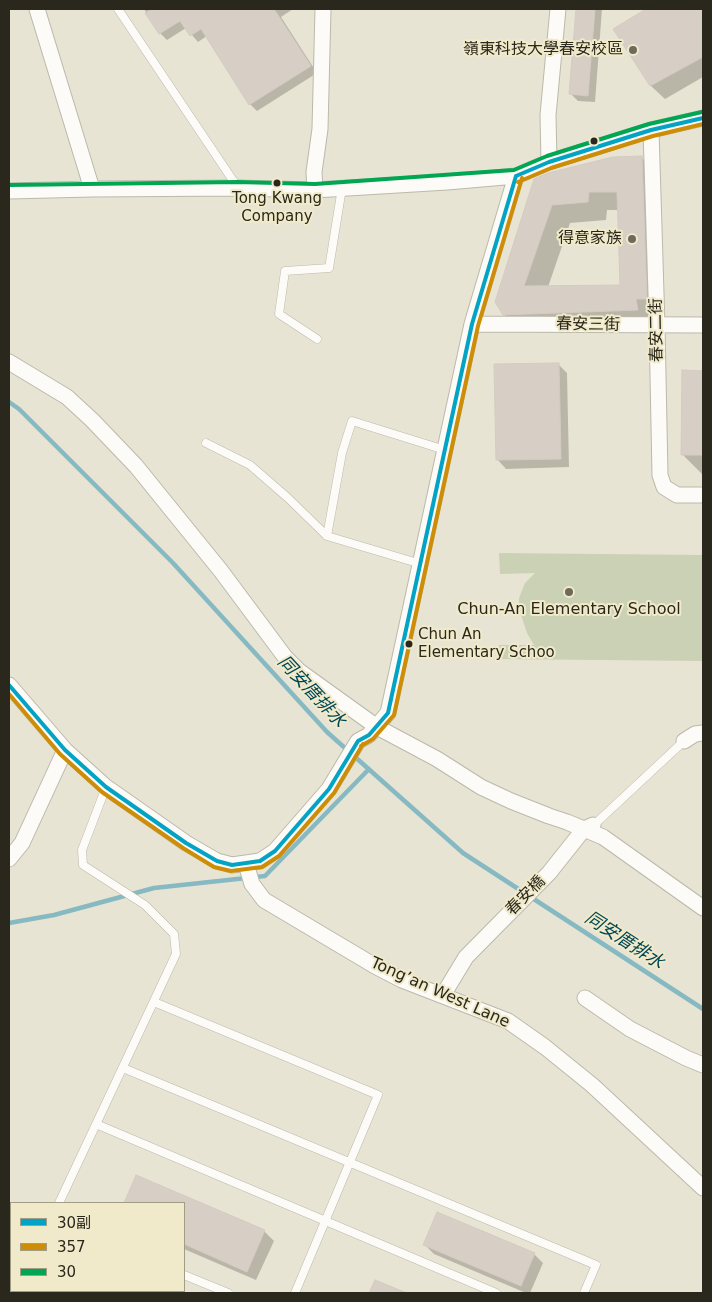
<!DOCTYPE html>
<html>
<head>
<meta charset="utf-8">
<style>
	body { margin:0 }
	#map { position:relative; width:712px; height:1302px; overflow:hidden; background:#e8e4d3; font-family:"DejaVu Sans","Noto Sans TC",sans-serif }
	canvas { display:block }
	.frame { position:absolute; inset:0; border:10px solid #2a281c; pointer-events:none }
	.legend { position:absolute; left:10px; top:1202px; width:175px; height:90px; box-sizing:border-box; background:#f1eaca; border:1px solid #a19c84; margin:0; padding:6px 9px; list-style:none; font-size:15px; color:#2a281c }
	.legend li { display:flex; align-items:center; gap:10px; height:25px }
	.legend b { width:25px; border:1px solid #a19c84 }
</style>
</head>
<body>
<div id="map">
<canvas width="712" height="1302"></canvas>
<div class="frame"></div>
<ul class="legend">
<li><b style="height:6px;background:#02a3c5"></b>30副</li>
<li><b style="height:6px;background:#ce8d06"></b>357</li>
<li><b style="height:6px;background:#00a651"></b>30</li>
</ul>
</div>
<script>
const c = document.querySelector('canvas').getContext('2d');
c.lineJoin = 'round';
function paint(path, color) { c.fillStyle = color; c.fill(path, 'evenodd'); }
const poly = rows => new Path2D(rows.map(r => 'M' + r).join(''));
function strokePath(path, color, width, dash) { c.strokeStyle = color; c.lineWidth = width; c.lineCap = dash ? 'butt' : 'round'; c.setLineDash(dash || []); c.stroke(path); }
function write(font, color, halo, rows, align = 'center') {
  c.font = font + ' "DejaVu Sans","Noto Sans TC",sans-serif'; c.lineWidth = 4; c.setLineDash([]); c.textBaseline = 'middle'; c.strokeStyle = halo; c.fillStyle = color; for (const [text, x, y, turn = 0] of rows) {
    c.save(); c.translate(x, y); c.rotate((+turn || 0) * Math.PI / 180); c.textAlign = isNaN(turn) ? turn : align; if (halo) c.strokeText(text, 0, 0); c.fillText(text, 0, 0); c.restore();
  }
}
paint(poly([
	[499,553,703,555,703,661,498,659,499,645,534,645,527,633,519,609,519,598,525,583,535,573,500,574]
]), '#cad1b5');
paint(poly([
	[144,9,293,9,281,17,317,73,257,111,250,104,207,36,198,42,186,28,167,40,160,33],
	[578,9,602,9,595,102,578,101,571,94],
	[649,9,703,9,703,77,665,99,651,86,615,30],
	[642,158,660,176,664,316,653,317,655,328,522,332,504,314,535,180],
	[607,210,619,210,621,286,548,287,570,223,606,220],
	[702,350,703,350,703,475,683,455,702,372],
	[558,364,567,373,569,467,506,469,497,459],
	[137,1176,264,1231,274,1241,256,1280,184,1249,184,1203,125,1203],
	[425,1245,534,1254,543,1263,530,1293,526,1293,434,1254],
	[69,1291,140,1291,146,1293,71,1293]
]), '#0003');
strokePath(poly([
	[9,402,19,409,173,563,327,732,463,853,703,1009],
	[9,923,54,915,154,888,265,876,369,769]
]), '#86b9c2', 4.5);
const building = poly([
	[152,9,274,9,311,66,249,105,201,29,190,36,180,21,159,34,145,13,152,9],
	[576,9,595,9,588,96,569,94,576,9],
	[646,9,703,9,703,57,650,86,613,29,646,9],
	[642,156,647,299,636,299,638,310,503,315,495,302,534,179,548,173,613,157,642,156],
	[589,192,617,192,620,285,524,286,552,205,588,202,589,192],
	[559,363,561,459,496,460,494,364,559,363],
	[682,370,703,371,703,455,681,455,682,370],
	[136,1175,265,1230,247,1272,184,1244,184,1203,124,1203,136,1175],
	[437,1212,535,1253,521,1286,423,1245,437,1212],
	[375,1280,407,1293,369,1293,375,1280]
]);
paint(building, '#d7cec6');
strokePath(building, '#d3cac1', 1);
const service = poly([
	[118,9,238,188],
	[317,339,279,314,285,271,329,268,342,188],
	[206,443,250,465,288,498,327,536,421,564],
	[327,536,342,453,352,421,445,450],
	[596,823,684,741],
	[154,1002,378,1095,295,1293],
	[123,1068,596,1265,584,1293],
	[96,1124,496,1293],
	[59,1203,176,954,174,934,145,905,83,865,82,850,106,787],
	[184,1275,228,1293],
	[17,1293,18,1291]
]);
const minor = poly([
	[37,9,92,189],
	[651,130,657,326,660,475,664,487,677,495,703,495],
	[549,162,548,115,558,9],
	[315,190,314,172,320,129,323,9],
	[9,191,92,189,238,188,315,190,447,182,516,176,549,162,651,130,703,118],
	[472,324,703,325],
	[9,362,67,397,92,420,136,466,221,571,285,657,299,671,377,727,437,759,481,787,511,801,549,816,567,822,603,837,703,908],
	[9,685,65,750,106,787,186,843,217,861,232,865,260,861,275,851,329,789,358,741,369,735,388,713,472,324,516,176],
	[684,741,695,734,703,733],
	[9,859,22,843,65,750],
	[246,864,252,884,264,900,375,966,402,980,508,1021,545,1047,592,1085,703,1188],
	[443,995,466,957,549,873,584,829,593,825],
	[585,998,630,1029,686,1058,703,1065]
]);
strokePath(service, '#bbb9ab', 9);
strokePath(minor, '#bbb9ab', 17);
strokePath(service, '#fcfbf8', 8);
strokePath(minor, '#fcfbf8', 15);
strokePath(poly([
	[516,176,549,162,651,130,703,118],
	[9,685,65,750,106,787,186,843,217,861,232,865,260,861,275,851,329,789,358,741],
	[358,741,369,735,388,713,472,324,516,176]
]), '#02a3c5', 4);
strokePath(poly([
	[518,182,551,168,653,136,703,124],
	[9,694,60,754,102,792,183,848,214,867,231,871,262,867,279,856,334,793,363,744],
	[361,746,373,739,394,715,478,326,522,178]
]), '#ce8d06', 4);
strokePath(poly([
	[9,185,238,182,315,184,514,170,547,156,649,124,702,112]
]), '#00a651', 4);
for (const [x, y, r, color] of [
	[633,50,5,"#6c6a5c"],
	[594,141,4.5,"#2a281c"],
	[277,183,4.5,"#2a281c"],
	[632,239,5,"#6c6a5c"],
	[569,592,5,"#6c6a5c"],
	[409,644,4.5,"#2a281c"]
]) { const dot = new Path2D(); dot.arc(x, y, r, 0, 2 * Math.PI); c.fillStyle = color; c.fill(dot); strokePath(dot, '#f1eaca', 2); }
write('15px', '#2a281c', '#f1eaca', [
	["Tong Kwang",277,199],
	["Company",277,217],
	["Chun An",418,635,"left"],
	["Elementary Schoo",418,653,"left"]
]);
write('16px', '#2a281c', '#f1eaca', [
	["嶺東科技大學春安校區",623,50],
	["得意家族",622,239],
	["Chun-An Elementary School",569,610,"center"]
], 'right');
write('16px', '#2a281c', '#f1eaca', [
	["春安三街",588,325,1],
	["春安二街",657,330,-91],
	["春安橋",526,896,-45],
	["Tong’an West Lane",440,993,24]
]);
write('italic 18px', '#004755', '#f1eaca', [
	["同安厝排水",311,692,47],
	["同安厝排水",624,941,33]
]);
</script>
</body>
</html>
